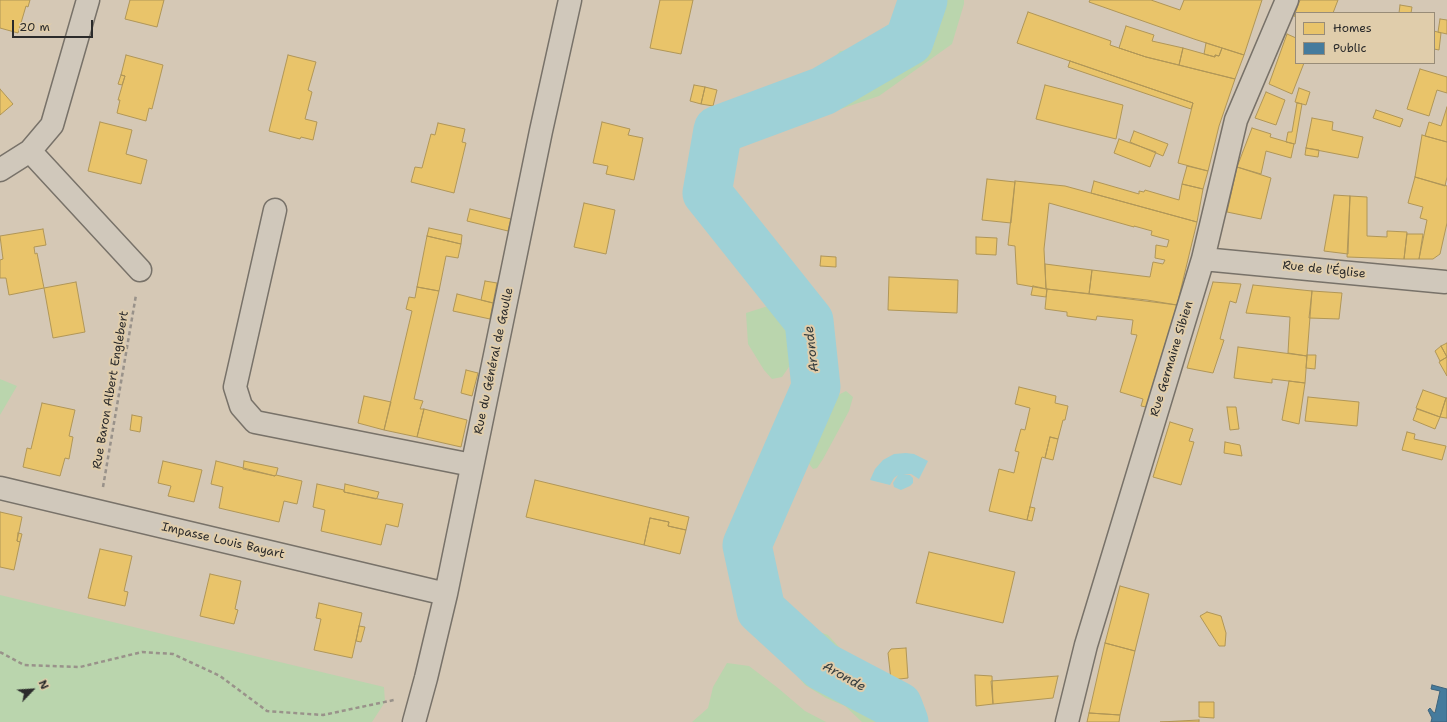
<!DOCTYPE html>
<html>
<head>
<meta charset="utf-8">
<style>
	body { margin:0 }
	#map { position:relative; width:1447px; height:722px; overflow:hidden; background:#d5c8b5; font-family:"Shantell Sans",sans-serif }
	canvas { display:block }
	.legend { position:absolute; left:1295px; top:12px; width:140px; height:52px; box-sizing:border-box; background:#e0cdab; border:1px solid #988c78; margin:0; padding:5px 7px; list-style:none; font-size:12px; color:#2b2b2b }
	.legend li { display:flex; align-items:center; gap:8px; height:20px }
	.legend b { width:20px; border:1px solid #988c78 }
	.north { position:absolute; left:12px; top:670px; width:40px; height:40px; -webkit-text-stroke:3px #e0cdab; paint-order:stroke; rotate:65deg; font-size:11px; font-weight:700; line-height:16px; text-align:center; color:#2b2b2b }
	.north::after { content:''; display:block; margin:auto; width:14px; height:18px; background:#2b2b2b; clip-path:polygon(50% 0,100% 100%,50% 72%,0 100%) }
	.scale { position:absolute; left:12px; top:20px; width:81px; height:18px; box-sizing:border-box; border:2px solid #2b2b2b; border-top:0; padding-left:5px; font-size:12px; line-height:14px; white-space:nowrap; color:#2b2b2b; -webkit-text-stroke:3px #e0cdab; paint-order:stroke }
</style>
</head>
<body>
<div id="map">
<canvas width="1447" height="722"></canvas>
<ul class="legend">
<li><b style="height:11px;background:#e9c46a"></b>Homes</li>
<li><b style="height:11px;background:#457b9d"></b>Public</li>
</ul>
<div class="north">N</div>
<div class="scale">20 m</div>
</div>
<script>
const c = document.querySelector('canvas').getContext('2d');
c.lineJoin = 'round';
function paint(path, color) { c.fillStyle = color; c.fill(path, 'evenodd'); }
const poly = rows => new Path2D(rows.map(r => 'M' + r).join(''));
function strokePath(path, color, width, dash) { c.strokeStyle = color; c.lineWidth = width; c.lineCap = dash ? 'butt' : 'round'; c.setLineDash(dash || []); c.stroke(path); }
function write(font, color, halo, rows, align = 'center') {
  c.font = font + ' "Shantell Sans",sans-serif'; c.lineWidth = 4; c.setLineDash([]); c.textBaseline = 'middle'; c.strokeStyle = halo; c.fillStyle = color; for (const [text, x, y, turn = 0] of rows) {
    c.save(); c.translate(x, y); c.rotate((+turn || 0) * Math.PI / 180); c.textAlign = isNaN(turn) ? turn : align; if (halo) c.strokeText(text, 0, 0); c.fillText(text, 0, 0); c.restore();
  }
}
paint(poly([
	[903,0,964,0,964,4,952,44,879,96,796,124,768,130,760,104,764,95,790,81,819,76,840,51,869,48,902,17],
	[720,194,735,196,748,216,769,237,807,298,796,341,791,364,782,377,772,379,764,370,748,344,746,313,768,306,772,299,757,275,715,237,703,216,710,197],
	[0,379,17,386,0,415],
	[846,391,853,397,849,411,823,459,817,468,813,469,804,457,826,407,840,394],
	[795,413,808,424,805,438,800,450,783,480,765,483,766,471,775,442],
	[774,594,803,626,828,635,838,646,866,673,873,679,895,687,911,703,920,716,920,722,907,722,877,689,830,659,821,657,781,617,776,606],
	[0,595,384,687,385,702,372,722,0,722],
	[788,656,797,659,814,674,857,695,884,715,886,722,862,722,845,706,826,698,805,685,785,661],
	[727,663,749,666,778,688,805,711,826,722,692,722,708,708,713,687]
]), '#bad5ad');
paint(poly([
	[906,453,914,454,928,461,919,479,911,474,903,474,910,475,913,478,913,483,910,486,901,490,894,487,893,483,898,475,894,478,890,485,870,480,875,469,883,460,894,454]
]), '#9ed1d7');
const homes = poly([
	[0,0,30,0,28,7,26,6,18,33,0,28,0,0],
	[130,0,164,0,157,27,125,19,130,0],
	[660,0,693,0,681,54,650,48,660,0],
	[1090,0,1151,0,1180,10,1184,0,1262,0,1244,55,1194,39,1089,2,1090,0],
	[1300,0,1338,0,1333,13,1296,13,1296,17,1294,16,1300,0],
	[1400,5,1412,7,1411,13,1399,13,1400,5],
	[1028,12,1111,41,1110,45,1146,57,1235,79,1219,126,1208,171,1178,163,1193,103,1017,43,1028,12],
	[1440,19,1447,20,1447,34,1438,32,1440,19],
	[1126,26,1154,35,1152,41,1183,48,1179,65,1146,57,1119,48,1126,26],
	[1434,31,1441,33,1439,50,1434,49,1434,31],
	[1287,34,1296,38,1296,63,1304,63,1292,94,1269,84,1287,34],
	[1206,43,1222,48,1219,56,1215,55,1215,57,1204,54,1206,43],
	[1183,48,1215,57,1215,55,1219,56,1222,48,1244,55,1235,79,1179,65,1183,48],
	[126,55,163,65,152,109,149,108,146,121,117,113,120,100,118,100,125,76,121,75,126,55],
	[288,55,316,62,308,90,312,92,305,119,317,122,313,140,301,137,300,139,269,131,288,55],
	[1070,61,1193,103,1191,109,1068,67,1070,61],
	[1420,69,1447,77,1447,93,1437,90,1429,116,1407,109,1420,69],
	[121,75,125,76,122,85,118,84,121,75],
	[694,85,705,87,701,104,690,101,694,85],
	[1045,85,1123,105,1116,139,1036,119,1045,85],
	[705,87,717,90,713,106,701,104,705,87],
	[1299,88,1310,92,1306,105,1295,102,1299,88],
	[0,89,13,104,0,115,0,89],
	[1266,92,1285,100,1276,125,1255,118,1266,92],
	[1297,103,1302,104,1295,144,1286,142,1288,132,1292,132,1297,103],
	[1447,107,1447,142,1425,136,1429,122,1441,126,1447,107],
	[1376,110,1403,119,1400,127,1373,118,1376,110],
	[1312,118,1333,122,1332,130,1363,137,1358,158,1306,148,1312,118],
	[100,122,132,130,126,154,147,160,141,184,88,171,100,122],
	[602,122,630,129,628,135,643,138,634,180,606,174,608,166,593,163,602,122],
	[438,123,465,129,462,142,466,143,454,193,411,182,415,167,422,168,431,134,435,135,438,123],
	[1252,128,1271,134,1270,137,1294,144,1291,158,1266,151,1261,174,1237,167,1252,128],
	[1134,131,1168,144,1163,156,1130,142,1134,131],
	[1422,135,1447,142,1447,177,1445,186,1415,177,1422,135],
	[1119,139,1156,152,1150,167,1114,153,1119,139],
	[1306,148,1319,150,1318,157,1305,155,1306,148],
	[1187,166,1208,171,1203,189,1182,184,1187,166],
	[1237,167,1271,178,1261,219,1227,212,1237,167],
	[1415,177,1447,186,1447,223,1440,254,1433,259,1419,259,1427,220,1420,218,1423,207,1408,203,1415,177],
	[987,179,1015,182,1011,223,982,220,987,179],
	[1015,181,1065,186,1197,222,1177,305,1089,294,1092,270,1150,277,1153,262,1163,264,1165,260,1155,258,1156,245,1167,247,1169,240,1151,235,1152,231,1134,226,1134,227,1049,203,1044,249,1046,289,1017,284,1015,246,1008,245,1015,181],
	[1094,181,1139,194,1139,191,1144,192,1145,190,1179,200,1182,184,1203,189,1197,222,1091,193,1094,181],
	[1334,195,1350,196,1348,254,1324,251,1334,195],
	[1350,196,1367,197,1367,236,1387,237,1387,231,1407,232,1404,259,1347,257,1350,196],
	[584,203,615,210,606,254,574,247,584,203],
	[470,209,511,219,508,231,467,221,470,209],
	[429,228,462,235,461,244,427,236,429,228],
	[43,229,46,245,34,247,35,254,37,253,44,288,9,295,6,278,0,278,0,260,3,259,0,236,43,229],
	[1407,234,1423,234,1419,259,1404,259,1407,234],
	[427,236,461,244,458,258,446,256,439,291,417,287,427,236],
	[976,237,997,238,996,255,976,254,976,237],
	[821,256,836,257,836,267,820,266,821,256],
	[1045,264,1092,270,1089,294,1046,289,1045,264],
	[889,277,958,280,957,313,888,310,889,277],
	[485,281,497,283,493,303,481,300,485,281],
	[76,282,85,332,53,338,44,288,76,282],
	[1213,282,1241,284,1236,303,1230,301,1220,339,1224,340,1213,373,1187,368,1213,282],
	[1253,285,1312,291,1307,356,1288,353,1290,317,1246,313,1253,285],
	[1033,286,1047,289,1046,297,1031,295,1033,286],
	[417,287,439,291,414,399,423,401,420,409,424,409,417,437,384,430,412,311,406,309,409,297,415,298,417,287],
	[1047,289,1147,300,1177,305,1146,407,1141,406,1143,399,1120,392,1137,335,1131,334,1133,320,1097,316,1096,320,1067,316,1067,312,1045,309,1047,289],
	[1312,291,1342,293,1339,319,1309,318,1312,291],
	[457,294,493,303,490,319,453,311,457,294],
	[1447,343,1447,357,1441,346,1447,343],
	[1441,346,1447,357,1440,361,1435,351,1441,346],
	[1238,347,1307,356,1305,383,1272,379,1272,383,1234,378,1238,347],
	[1307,355,1316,355,1315,369,1306,368,1307,355],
	[1447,357,1447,376,1439,362,1447,357],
	[466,370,478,373,472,396,461,393,466,370],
	[1289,381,1305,383,1299,424,1282,420,1289,381],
	[1019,387,1056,396,1055,403,1068,406,1065,420,1063,420,1058,439,1050,437,1045,458,1042,457,1041,460,1027,520,989,511,999,469,1014,473,1019,452,1015,451,1021,429,1025,430,1030,408,1015,404,1019,387],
	[1423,390,1446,398,1440,417,1416,408,1423,390],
	[364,396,391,402,384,430,358,423,364,396],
	[1308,397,1359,402,1357,426,1305,421,1308,397],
	[1446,398,1447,398,1447,418,1446,418,1440,417,1446,398],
	[42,403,75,410,69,436,73,437,69,459,65,458,60,476,23,467,27,448,31,449,42,403],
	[1227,407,1236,407,1239,429,1230,430,1227,407],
	[424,409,467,420,461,447,417,437,424,409],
	[1417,409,1440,417,1435,429,1413,420,1417,409],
	[132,415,142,417,140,432,130,430,132,415],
	[1170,422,1193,429,1189,441,1194,442,1181,485,1153,477,1170,422],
	[1407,432,1415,434,1414,439,1446,446,1442,460,1402,450,1407,432],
	[1050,437,1058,439,1053,460,1045,458,1050,437],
	[1225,442,1240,445,1242,456,1224,453,1225,442],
	[163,461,202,470,194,502,168,496,171,486,158,483,163,461],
	[216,461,275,476,276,475,302,481,297,504,284,501,279,522,219,508,223,487,211,484,216,461],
	[244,461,278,468,276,475,275,476,243,469,244,461],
	[535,480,689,517,686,530,668,526,669,522,650,518,644,545,526,517,535,480],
	[317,484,344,490,344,492,403,504,398,527,386,524,381,545,321,531,325,510,313,507,317,484],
	[345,484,379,492,377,498,376,499,344,492,345,484],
	[1030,507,1035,508,1032,521,1027,520,1030,507],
	[0,512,22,517,17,541,20,542,14,570,0,567,0,512],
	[650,518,669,522,668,526,686,530,680,554,644,545,650,518],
	[18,533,22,534,20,542,17,541,18,533],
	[100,549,132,556,124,591,128,592,125,606,88,598,100,549],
	[929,552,1015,572,1003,623,916,603,929,552],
	[210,574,241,581,235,609,238,610,234,624,200,616,210,574],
	[1120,586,1149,594,1135,651,1105,643,1120,586],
	[319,603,362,613,352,658,314,650,321,619,316,618,319,603],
	[1207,612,1221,616,1226,633,1225,646,1219,646,1200,616,1207,612],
	[359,626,365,627,361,642,356,641,359,626],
	[1105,643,1135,651,1120,715,1089,713,1105,643],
	[906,648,908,678,891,680,888,653,891,649,906,648],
	[975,675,992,676,993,704,976,706,975,675],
	[1058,676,1053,698,993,704,991,681,1058,676],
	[1199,702,1214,702,1214,718,1199,717,1199,702],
	[1089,713,1120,715,1119,722,1087,722,1089,713],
	[1199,720,1199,722,1160,722,1199,720]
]);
paint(homes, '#e9c46a');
strokePath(homes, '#b09657', 1);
const public = poly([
	[1432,685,1447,689,1447,722,1431,722,1432,718,1428,710,1430,708,1433,712,1435,713,1440,691,1431,689,1432,685]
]);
paint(public, '#457b9d');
strokePath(public, '#3d637b', 1);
strokePath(poly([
	[904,722,898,706,822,666,761,610,747,545,816,387,809,321,707,193,718,130,823,91,909,41,923,0]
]), '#9ed1d7', 49);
const minor = poly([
	[30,151,140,270],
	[0,170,30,151,52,125,88,0],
	[275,210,235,387,241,406,255,422,472,465],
	[1203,259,1445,282],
	[0,488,446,594],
	[414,722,426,678,446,594,541,131,570,0],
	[1067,722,1086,645,1203,259,1236,120,1287,0]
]);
strokePath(minor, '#787269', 25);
strokePath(poly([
	[103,487,136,295],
	[0,652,24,665,80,667,142,652,173,654,220,676,267,711,323,715,394,700]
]), '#99928a', 2.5, [4, 3]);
strokePath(minor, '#d0c8bb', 22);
write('12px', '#2b2b2b', '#e0cdab', [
	["Rue de l'Église",1324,270,6],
	["Rue Germaine Sibien",1172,359,-73],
	["Rue du Général de Gaulle",494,361,-78],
	["Rue Baron Albert Englebert",111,390,-80],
	["Impasse Louis Bayart",223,541,13]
]);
write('italic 13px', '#343c3e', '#e0cdab', [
	["Aronde",812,349,-97],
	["Aronde",844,677,29]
]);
</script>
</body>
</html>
